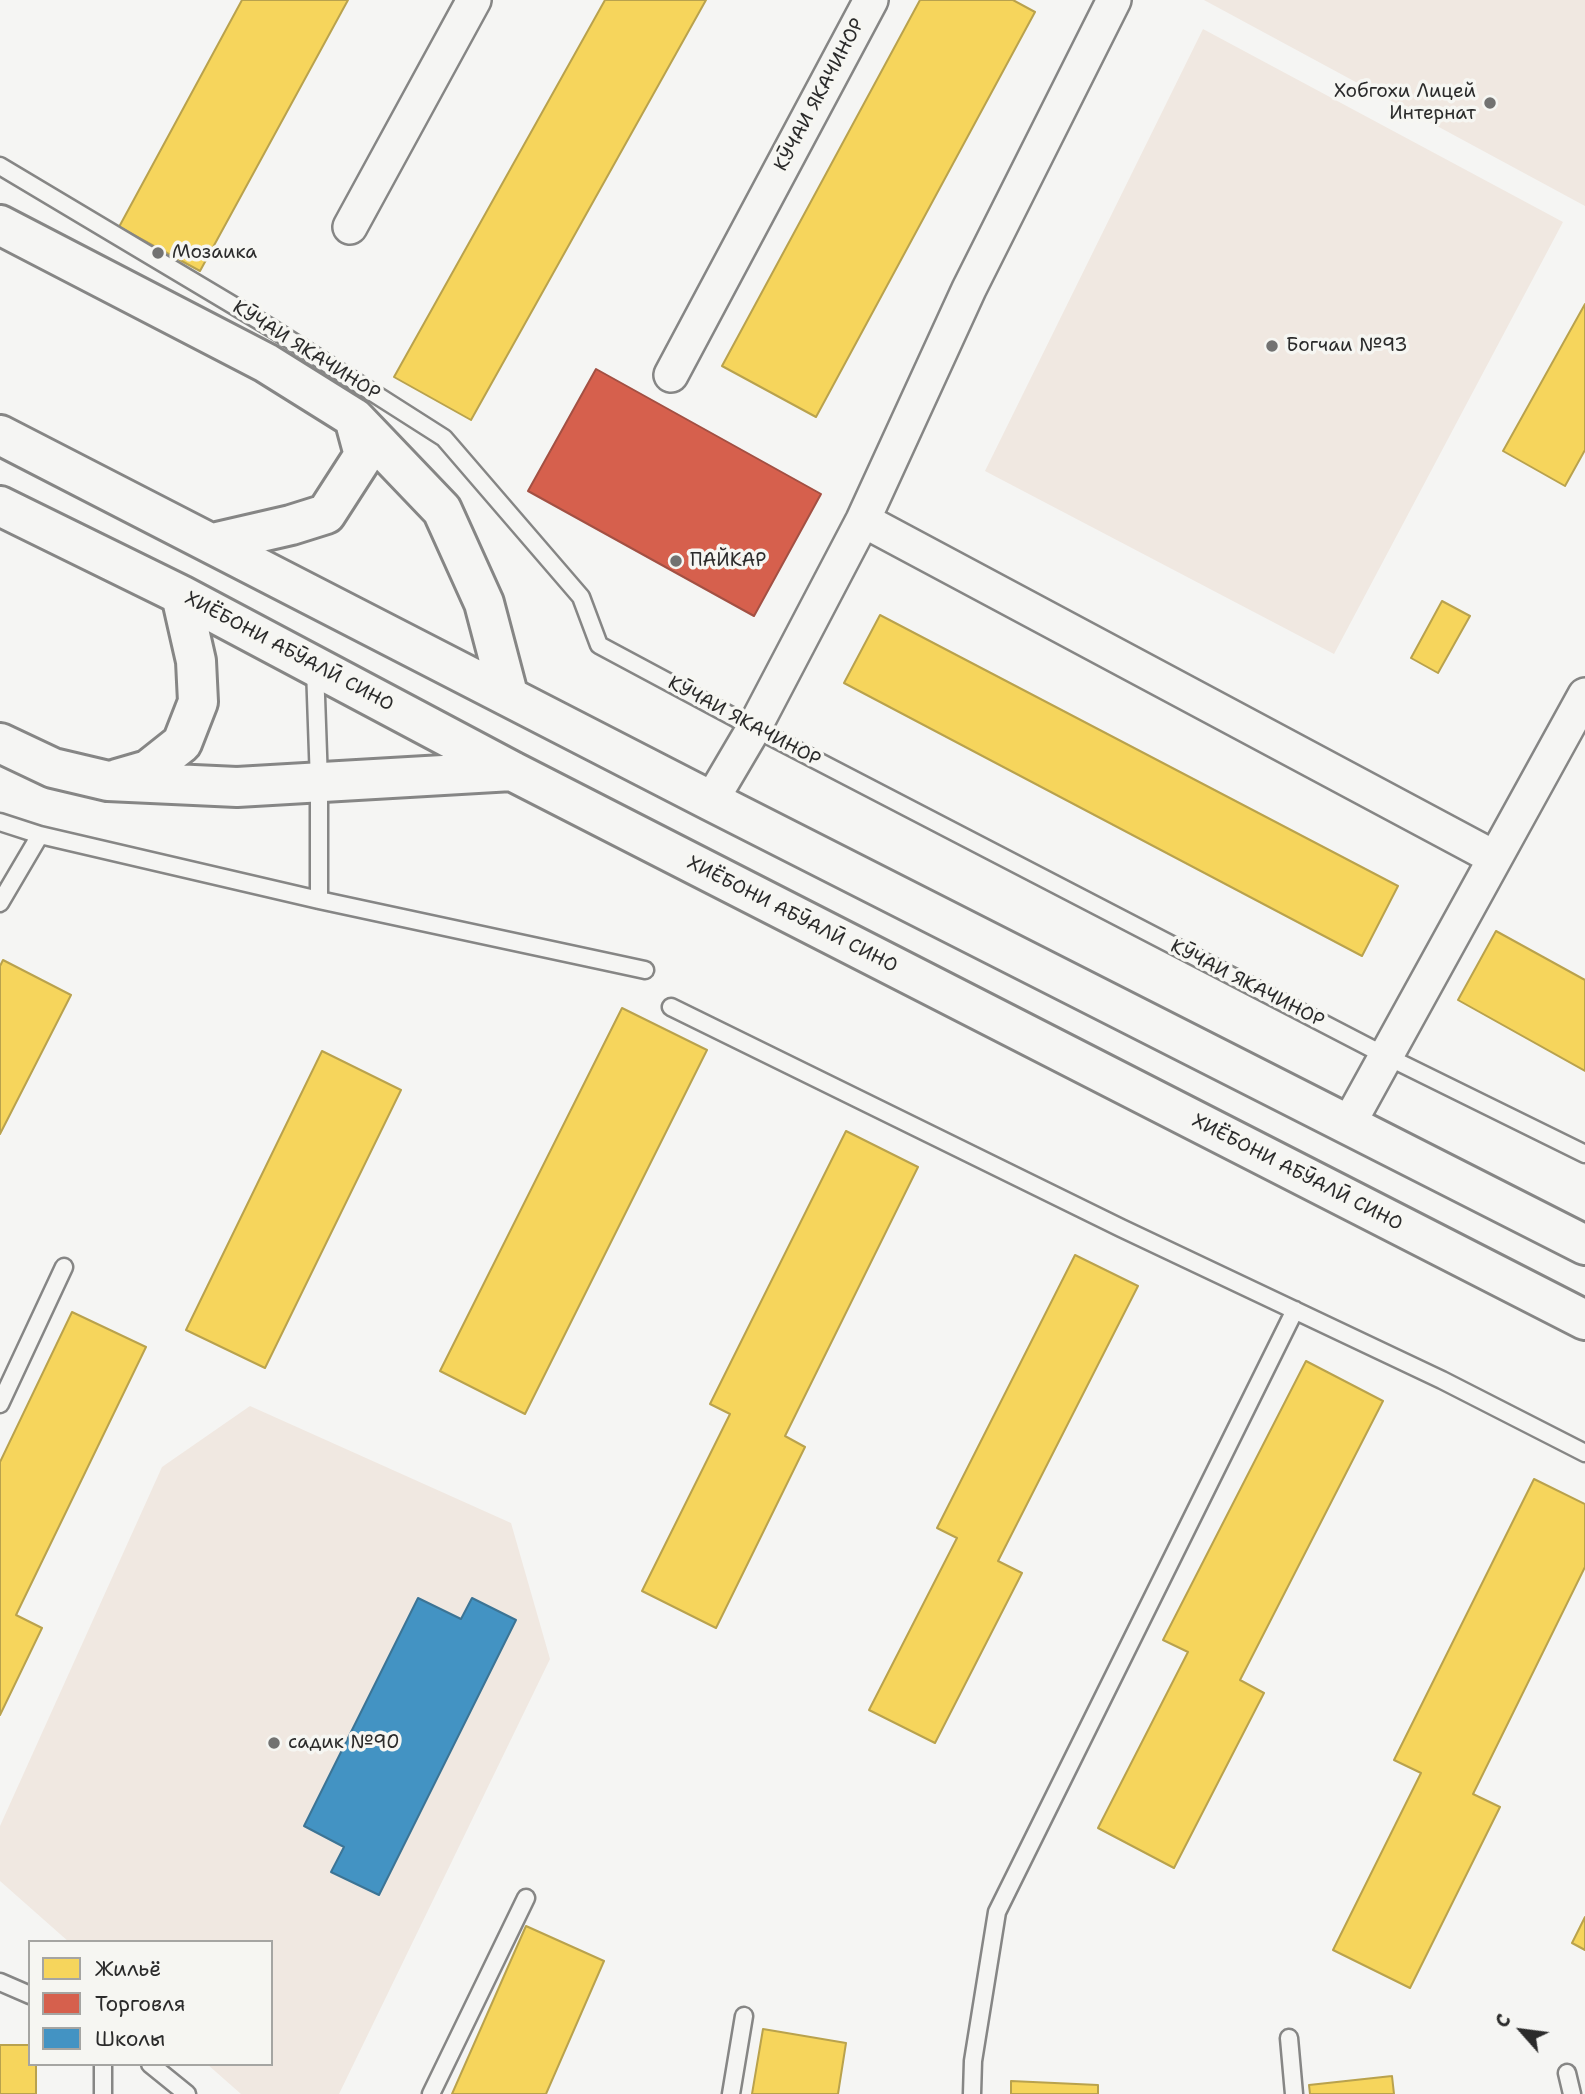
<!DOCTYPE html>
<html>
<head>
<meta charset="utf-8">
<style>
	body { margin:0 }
	#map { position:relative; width:1585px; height:2094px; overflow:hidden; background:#f5f5f3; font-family:"Shantell Sans",sans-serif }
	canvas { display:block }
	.legend { position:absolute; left:28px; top:1940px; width:245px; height:126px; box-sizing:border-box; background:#f6f6f2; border:2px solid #a5a5a2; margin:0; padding:9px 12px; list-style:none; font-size:21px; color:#2b2b2b }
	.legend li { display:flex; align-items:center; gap:14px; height:35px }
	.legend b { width:35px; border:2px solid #a5a5a2 }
	.north { position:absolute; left:1487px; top:1996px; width:70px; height:70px; -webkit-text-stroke:5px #f6f6f2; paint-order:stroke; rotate:298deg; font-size:19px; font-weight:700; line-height:28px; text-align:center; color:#2b2b2b }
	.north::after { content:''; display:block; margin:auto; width:24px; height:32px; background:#2b2b2b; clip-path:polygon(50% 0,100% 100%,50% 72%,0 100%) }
</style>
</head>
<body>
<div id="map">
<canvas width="1585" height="2094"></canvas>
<ul class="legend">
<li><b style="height:19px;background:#f6d55c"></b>Жильё</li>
<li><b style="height:19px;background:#d6604d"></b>Торговля</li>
<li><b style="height:19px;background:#4393c3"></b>Школы</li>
</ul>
<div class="north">С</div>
</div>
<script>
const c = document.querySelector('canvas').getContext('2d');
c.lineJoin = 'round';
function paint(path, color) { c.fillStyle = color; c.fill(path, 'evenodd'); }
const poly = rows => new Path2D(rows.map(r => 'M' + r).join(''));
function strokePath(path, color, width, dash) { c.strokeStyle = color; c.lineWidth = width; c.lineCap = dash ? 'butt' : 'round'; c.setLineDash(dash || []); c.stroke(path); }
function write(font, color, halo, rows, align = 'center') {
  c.font = font + ' "Shantell Sans",sans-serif'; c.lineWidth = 7; c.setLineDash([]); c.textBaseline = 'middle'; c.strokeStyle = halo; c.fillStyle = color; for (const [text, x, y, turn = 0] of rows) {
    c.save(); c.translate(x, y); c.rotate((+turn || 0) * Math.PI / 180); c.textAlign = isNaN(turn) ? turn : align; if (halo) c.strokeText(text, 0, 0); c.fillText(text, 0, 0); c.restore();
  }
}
paint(poly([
	[1204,0,1585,0,1585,206],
	[1203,29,1563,222,1334,654,985,471],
	[250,1406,511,1523,550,1659,339,2094,241,2094,207,2064,271,2064,271,1942,69,1942,0,1881,0,1826,162,1467]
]), '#f0e8e1');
const homes = poly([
	[242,0,348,0,200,271,119,227,242,0],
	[605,0,706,0,471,420,394,377,605,0],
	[920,0,1013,0,1035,12,816,417,722,366,920,0],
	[1585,304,1585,450,1565,486,1503,451,1585,304],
	[1442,601,1470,616,1438,673,1411,658,1442,601],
	[880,615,1398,886,1362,956,844,683,880,615],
	[1496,931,1585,980,1585,1071,1458,1000,1496,931],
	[3,960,71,995,0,1134,0,966,3,960],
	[622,1008,707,1050,525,1414,440,1371,622,1008],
	[322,1051,401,1090,265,1368,186,1330,322,1051],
	[846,1131,918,1167,785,1436,805,1447,716,1628,642,1591,730,1414,710,1404,846,1131],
	[1075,1255,1138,1286,998,1561,1022,1573,935,1743,869,1710,957,1538,937,1528,1075,1255],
	[72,1312,146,1347,16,1615,42,1628,0,1715,0,1462,72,1312],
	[1306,1361,1383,1401,1240,1680,1264,1693,1174,1868,1098,1828,1188,1652,1163,1640,1306,1361],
	[1534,1479,1585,1504,1585,1567,1473,1794,1500,1807,1410,1988,1333,1950,1421,1773,1394,1760,1534,1479],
	[1585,1917,1585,1950,1572,1943,1585,1917],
	[526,1926,604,1961,546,2094,452,2094,526,1926],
	[763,2029,846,2043,838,2094,752,2094,763,2029],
	[0,2045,30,2045,30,2064,36,2064,36,2094,0,2094,0,2045],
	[1392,2076,1394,2094,1310,2094,1309,2085,1392,2076],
	[1011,2081,1098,2085,1098,2094,1011,2094,1011,2081]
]);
paint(homes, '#f6d55c');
strokePath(homes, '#b9a24d', 2);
const shops = poly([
	[596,369,821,494,754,616,528,491,596,369]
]);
paint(shops, '#d6604d');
strokePath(shops, '#a35043', 2);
const schools = poly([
	[418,1598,461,1619,472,1598,516,1620,379,1895,331,1872,344,1847,304,1826,418,1598]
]);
paint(schools, '#4393c3');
strokePath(schools, '#3c7495', 2);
const lane = poly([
	[0,166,273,329,444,438,581,597,599,645,754,728,1386,1056,1585,1154],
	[315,668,319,782,319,900],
	[0,822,40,835,319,900,645,970],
	[0,903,40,835],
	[671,1007,1121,1228,1442,1380,1585,1453],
	[0,1404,64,1267],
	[0,1982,30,1995],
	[1289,2038,1294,2094],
	[103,2064,103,2094],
	[150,2064,187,2094],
	[1567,2073,1572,2094],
	[431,2094,526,1898],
	[731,2094,744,2016],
	[972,2094,973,2061,997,1912,1295,1310]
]);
const street = poly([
	[350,227,474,0],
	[671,375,871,0],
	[863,520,1495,858],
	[711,801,754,728,863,520,969,289,1114,0],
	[1348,1125,1585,695]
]);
const secondary = poly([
	[0,225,266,363,354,418,442,510,484,603,508,694],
	[0,435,711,801,1585,1245],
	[0,506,181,595,512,771,1585,1320],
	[213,543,291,525,326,514,364,455,354,418],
	[0,743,53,768,108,781,237,787,512,771],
	[117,779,148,770,182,743,198,702,196,661,181,595]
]);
strokePath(lane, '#868685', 21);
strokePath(street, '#868685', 38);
strokePath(secondary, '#868685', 44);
strokePath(lane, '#f5f5f3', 16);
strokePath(street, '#f5f5f3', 33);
strokePath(secondary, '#f5f5f3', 38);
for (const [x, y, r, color] of [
	[1490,103,7,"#727271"],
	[158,253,7,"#727271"],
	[1272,346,7,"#727271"],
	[676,561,7,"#727271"],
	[274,1743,7,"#727271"]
]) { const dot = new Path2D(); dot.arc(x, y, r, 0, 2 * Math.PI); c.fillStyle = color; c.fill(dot); strokePath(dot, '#f6f6f2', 2.5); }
write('19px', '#2b2b2b', '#f6f6f2', [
	["Хобгохи Лицей",1476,92,"right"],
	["Интернат",1476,114,"right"],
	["Мозаика",172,253],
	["Богчаи №93",1286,346],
	["ПАЙКАР",690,561],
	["садик №90",288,1743]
], 'left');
write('19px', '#2b2b2b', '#f6f6f2', [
	["КӮЧАИ ЯКАЧИНОР",820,95,-62],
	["КӮЧАИ ЯКАЧИНОР",306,351,32],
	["ХИЁБОНИ АБӮАЛӢ СИНО",289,652,28],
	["КӮЧАИ ЯКАЧИНОР",744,722,28],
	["ХИЁБОНИ АБӮАЛӢ СИНО",792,915,27],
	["КӮЧАИ ЯКАЧИНОР",1247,984,27],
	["ХИЁБОНИ АБӮАЛӢ СИНО",1297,1173,27]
]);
</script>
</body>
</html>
